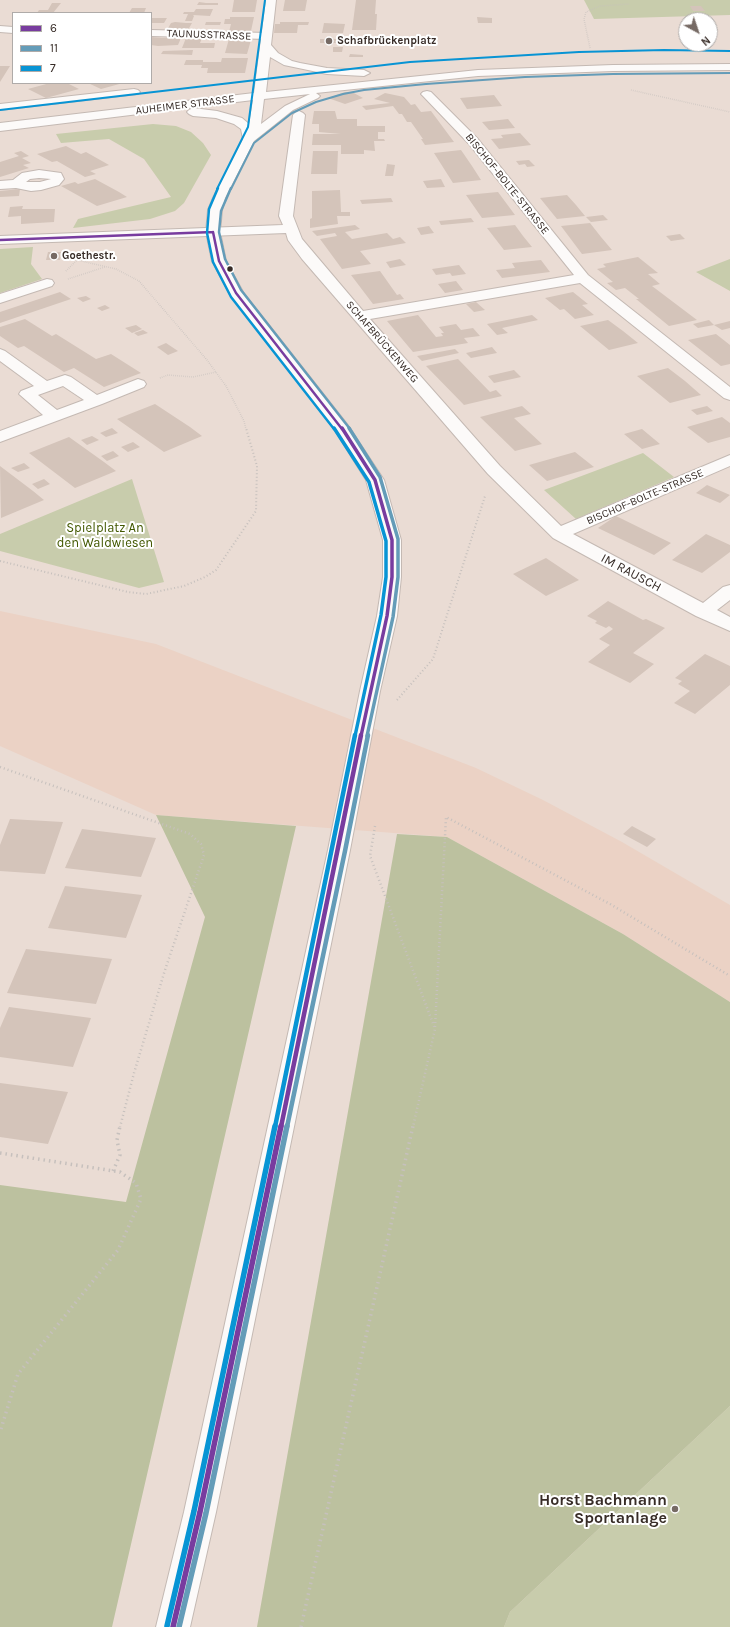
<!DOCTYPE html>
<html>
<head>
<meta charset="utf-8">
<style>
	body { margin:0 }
	#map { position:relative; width:730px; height:1627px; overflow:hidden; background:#eadcd4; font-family:Karla,sans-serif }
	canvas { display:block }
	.legend { position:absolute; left:12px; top:12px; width:140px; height:72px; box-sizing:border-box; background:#fff; border:1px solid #afaba9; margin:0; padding:5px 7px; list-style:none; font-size:12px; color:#372c27 }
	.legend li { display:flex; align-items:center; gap:8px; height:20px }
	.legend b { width:20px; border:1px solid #afaba9 }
	.north { position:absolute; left:678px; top:12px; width:40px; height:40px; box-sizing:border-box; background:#fff; border:1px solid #afaba9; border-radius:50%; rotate:140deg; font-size:11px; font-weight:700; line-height:16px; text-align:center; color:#372c27 }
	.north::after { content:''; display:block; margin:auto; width:14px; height:18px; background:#766a64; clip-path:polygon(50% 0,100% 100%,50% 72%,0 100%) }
</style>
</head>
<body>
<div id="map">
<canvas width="730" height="1627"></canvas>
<ul class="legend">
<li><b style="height:5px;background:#783c9f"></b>6</li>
<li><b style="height:5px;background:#649cb8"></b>11</li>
<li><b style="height:5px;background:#0894d4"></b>7</li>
</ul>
<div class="north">N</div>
</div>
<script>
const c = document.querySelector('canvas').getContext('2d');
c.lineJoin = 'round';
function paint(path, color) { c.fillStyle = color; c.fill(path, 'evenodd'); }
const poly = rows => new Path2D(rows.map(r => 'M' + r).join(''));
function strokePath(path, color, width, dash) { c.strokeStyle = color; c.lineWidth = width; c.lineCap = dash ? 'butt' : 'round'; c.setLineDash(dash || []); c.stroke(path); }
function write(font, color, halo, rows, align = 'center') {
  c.font = font + ' Karla,sans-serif'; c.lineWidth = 4; c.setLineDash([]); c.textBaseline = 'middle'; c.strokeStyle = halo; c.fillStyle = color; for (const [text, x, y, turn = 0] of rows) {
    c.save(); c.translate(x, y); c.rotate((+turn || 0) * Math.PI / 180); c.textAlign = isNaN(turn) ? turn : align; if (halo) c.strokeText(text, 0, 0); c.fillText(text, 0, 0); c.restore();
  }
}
paint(poly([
	[0,611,156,644,476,768,543,800,622,842,730,905,730,1002,623,934,447,837,156,815,0,746]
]), '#ebd2c5');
paint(poly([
	[584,0,730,0,730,15,594,19],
	[153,124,176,126,191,132,203,143,211,155,184,203,175,211,150,219,73,228,78,219,171,197,144,159,109,139,61,143,56,134],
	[33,247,31,264,42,279,0,293,0,249],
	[730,259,730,291,696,272],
	[643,453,674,477,576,519,544,490],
	[132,479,164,582,139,588,0,551,0,534],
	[730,1406,730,1627,504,1627,510,1612]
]), '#c8ccac');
paint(poly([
	[156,815,296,826,112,1627,0,1627,0,1185,126,1202,205,917],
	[397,834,447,837,623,934,730,1002,730,1406,510,1612,504,1627,257,1627]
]), '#bcc19f');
paint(poly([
	[234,0,257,0,255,12,232,12],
	[285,0,307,0,305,11,283,11],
	[356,0,376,0,375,14,377,14,376,30,352,30],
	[199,2,206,3,218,3,218,5,197,5],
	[52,3,61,3,53,13,37,13,39,10,48,10],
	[690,6,701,6,705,11,693,11],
	[132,8,146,8,144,13,129,13],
	[196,9,213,9,210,16,193,15,194,16,192,21,185,21,188,14,183,14,184,12,194,12],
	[230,17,254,17,251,31,243,33,229,32,231,24,224,24,225,19,230,19],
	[477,17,492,18,492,23,478,23],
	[152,18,167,18,164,23,151,23],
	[175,22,186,23,192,23,188,30,167,30,171,23],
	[206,22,221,22,220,25,205,25],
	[280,22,309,22,308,25,298,25,297,33,274,33,275,24,280,24],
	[324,23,345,24,343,33,322,33],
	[151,37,162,38,181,38,178,45,158,46,151,45],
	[186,38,202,38,200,43,215,43,214,48,182,48],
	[229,39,251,40,247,54,225,53],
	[320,39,337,39,337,43,320,43],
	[333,47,343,47,342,52,333,52],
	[193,50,192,55,161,54,163,51],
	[350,54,363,55,363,57,349,57],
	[222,58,248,58,245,73,207,73,208,68,201,68,202,65,184,65,186,60,203,60,203,62,221,62],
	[0,66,10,66,0,82],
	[50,83,67,83,79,89,46,98,28,89],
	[88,83,123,83,101,89],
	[345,92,352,92,363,98,345,104,328,98],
	[385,93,404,97,411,105,415,104,421,112,431,111,454,142,425,145,421,139,423,139,411,122,407,122,402,114,399,114,393,106,366,110,362,106,390,103,374,99],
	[494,95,502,106,467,109,460,98],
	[314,111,335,111,337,119,357,119,357,126,385,126,385,132,378,132,378,139,384,139,385,141,374,141,375,151,364,150,364,154,341,154,341,145,312,145,313,134,341,134,319,132,319,124,312,124],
	[508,119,515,128,489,130,482,122],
	[520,133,531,145,499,149,491,139,503,138,501,135],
	[66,146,81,154,86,152,109,165,90,171,96,174,85,177,57,161,52,162,37,154],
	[461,150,472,166,481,180,453,183,434,153],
	[21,151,29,156,22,158,31,163,23,165,29,168,0,177,0,162,19,156,14,153],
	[313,151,338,151,337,174,311,174],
	[529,160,535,166,527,167,525,164,519,165,516,161],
	[387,164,395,165,393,176,385,176],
	[95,179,119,192,127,197,97,206,61,186,75,182,78,184],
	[441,179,445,187,427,188,423,181],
	[20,189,19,196,0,197,0,191],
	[340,190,341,212,350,212,350,216,337,216,338,224,310,228,310,219,312,218,312,191],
	[498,192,515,215,482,218,466,195],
	[567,195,576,205,585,216,557,219,540,198],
	[391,198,393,202,362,204,360,200],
	[23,206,22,209,55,209,54,222,21,224,21,216,8,217,10,207],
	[603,215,608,220,591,222,586,217],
	[471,218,474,222,441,225,439,221],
	[590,223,601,237,612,250,582,254,561,226],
	[355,225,360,229,345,232,352,239,387,233,393,239,400,237,406,243,360,251,371,264,342,269,320,239,337,236,335,233,317,236,312,231],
	[515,225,523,236,532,247,504,250,487,228],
	[429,226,434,233,421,235,417,228],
	[680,234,685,239,671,241,666,236],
	[48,252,61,252,60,260,46,260],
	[638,257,658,273,648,274,660,284,652,286,697,320,669,326,636,299,639,299,625,288,616,290,607,283,613,282,597,269,606,267,603,264],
	[400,259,406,265,390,268,386,262],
	[541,260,550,272,502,278,496,270,515,268,512,263],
	[459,265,466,274,452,276,450,273,436,275,432,269],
	[380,271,397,295,400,294,404,299,373,304,351,275],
	[456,281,463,290,445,293,438,284],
	[60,292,71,299,0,323,0,312],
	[573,292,588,304,582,305,594,315,575,319,564,309,560,310,545,298],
	[86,296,91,299,83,302,77,298],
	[476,302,485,310,474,312,466,304],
	[105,305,110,308,102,311,97,308],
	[418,315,436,337,443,336,441,333,444,333,439,327,456,324,461,330,473,328,480,336,464,338,468,343,413,352,387,321],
	[532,315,538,320,502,328,508,333,497,335,487,324],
	[25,319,52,336,56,334,96,359,111,354,141,373,104,387,74,368,64,372,24,346,18,348,0,336,0,327],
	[608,320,623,331,638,343,609,350,580,326],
	[709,320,714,325,730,321,730,328,722,330,714,325,698,328,693,324],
	[136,325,142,329,132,333,125,328],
	[143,330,148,333,138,336,134,333],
	[716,334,730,345,730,364,721,366,688,340],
	[166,343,178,351,168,355,157,347],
	[492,347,497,353,471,358,466,353],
	[455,349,459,353,422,361,417,356],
	[458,359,490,392,496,390,502,396,464,405,426,366],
	[668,368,685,381,701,395,670,403,637,376],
	[514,370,521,377,494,383,488,376],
	[155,404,190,427,202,436,164,452,117,419],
	[522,406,531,414,514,418,542,444,515,451,480,417],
	[707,406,713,411,697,415,691,410],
	[722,417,730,423,730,437,708,443,687,427],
	[112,428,118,433,106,437,100,433],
	[642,429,660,444,642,449,624,434],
	[92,436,99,440,87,445,81,440],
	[69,437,104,462,116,471,75,488,29,453],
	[133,442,140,447,128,452,121,447],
	[113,451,119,456,107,461,101,456],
	[575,452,594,467,547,481,529,465],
	[24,463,30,468,18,472,11,468],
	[0,466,33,491,44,500,1,518],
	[44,479,50,484,38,489,32,484],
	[707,485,730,495,720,503,696,493],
	[616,516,671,543,654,555,598,528],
	[706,534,730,545,730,552,702,573,672,560],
	[546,558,579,580,546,596,513,574],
	[608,601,643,620,646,619,665,628,633,653,654,664,630,683,588,662,610,645,599,639,613,629,609,626,606,628,595,623,597,621,587,616],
	[705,654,730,666,730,685,695,714,674,703,690,691,678,684,682,681,675,678],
	[10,819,63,822,45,874,0,871,0,845],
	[632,826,656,839,647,847,623,834],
	[82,829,156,838,141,877,65,868],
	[65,886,142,895,126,938,48,928],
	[26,949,112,959,96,1004,7,993],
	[9,1007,91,1018,73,1067,0,1057,0,1028],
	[0,1083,68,1092,48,1144,0,1137]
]), '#d4c4ba');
const street = poly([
	[0,26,13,27,13,33,0,32,0,26],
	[151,30,267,33,272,36,267,39,151,36,151,30],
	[134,89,138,90,140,92,138,94,0,110,0,104,134,89],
	[427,91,431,92,477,138,588,275,730,387,730,400,724,398,580,283,370,319,500,466,561,526,730,455,730,466,573,534,703,603,723,587,730,585,730,600,717,610,730,617,730,631,696,616,553,538,488,474,302,259,288,240,286,233,0,244,0,236,283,225,279,216,293,115,295,113,299,111,303,113,305,115,293,216,302,239,363,311,574,275,469,144,423,96,421,94,423,92,427,91],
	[39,170,61,173,64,179,59,185,41,190,31,191,16,188,0,189,0,181,13,180,22,173,39,170],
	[39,178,51,179,40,182,26,182,30,179,39,178],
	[47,279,52,280,54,283,52,286,0,303,0,294,47,279],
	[0,349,5,351,47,381,65,375,71,377,97,395,138,379,144,381,146,384,144,387,102,404,0,442,0,431,43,415,19,394,21,391,34,386,0,361,0,349],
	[63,386,84,400,57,410,38,395,63,386]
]);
const secondary = poly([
	[266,0,276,0,271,45,278,53,292,61,300,63,327,68,364,70,370,73,364,76,327,74,284,65,270,57,266,92,478,70,613,65,730,64,730,70,613,71,478,76,316,93,320,96,318,98,293,110,254,141,225,198,222,210,220,232,226,261,243,292,347,424,384,480,401,540,401,577,397,616,380,691,350,850,216,1512,190,1627,156,1627,184,1512,328,850,360,691,377,616,383,577,383,540,366,480,334,429,231,296,212,261,206,232,208,210,213,198,243,139,241,129,234,124,216,118,193,116,189,114,187,112,189,110,193,108,217,111,242,118,249,124,253,100,0,131,0,123,254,93,266,0],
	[310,94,285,106,261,124,264,99,310,94]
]);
strokePath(street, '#c4b9b3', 2);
strokePath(secondary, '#c4b9b3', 2);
strokePath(poly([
	[590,48,584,19,586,12,600,6,629,4],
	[631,90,730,112],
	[77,260,116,269,139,281,207,360,226,386,244,421,246,429],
	[66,271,77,260],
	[68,279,105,267],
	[160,378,168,375,193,377,216,372]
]), '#c6c0bd', 1.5, [0.5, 1.5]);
strokePath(poly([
	[0,561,128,592,146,594,184,586,205,577,216,570,256,511,257,466,246,428],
	[397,700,433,659,485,496]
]), '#c6c0bd', 2, [1, 2.5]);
strokePath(poly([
	[0,767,190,834,201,844,204,855,165,970,134,1073,120,1127],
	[375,826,370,856,435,1029,413,1127],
	[435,1027,446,817,610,904,730,976]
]), '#c6c0bd', 2.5, [1, 3]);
strokePath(poly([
	[0,1153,120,1172,136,1183,141,1199,118,1250,18,1374,0,1432],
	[113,1171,120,1155,117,1140,120,1126],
	[301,1627,413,1126]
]), '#c6c0bd', 3.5, [1.5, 4]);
paint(street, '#fcfaf9');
paint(secondary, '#fcfaf9');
strokePath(poly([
	[213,232,219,261,236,293,342,429],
	[0,240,213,232]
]), '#783c9f', 2.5);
strokePath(poly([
	[342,428,375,480,392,540,392,577,387,616,361,736]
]), '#783c9f', 3.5);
strokePath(poly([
	[281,1127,361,735]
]), '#783c9f', 4.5);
strokePath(poly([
	[173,1627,200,1512,281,1126]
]), '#783c9f', 5.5);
strokePath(poly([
	[231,189,254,143,292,113,316,102,343,94,364,90,426,84,525,77,613,74,730,73]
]), '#649cb8', 2);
strokePath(poly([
	[231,188,221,211,219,232,225,259,241,290,350,429]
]), '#649cb8', 2.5);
strokePath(poly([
	[349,428,380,477,398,539,398,577,393,617,367,736]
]), '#649cb8', 3.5);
strokePath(poly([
	[287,1127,345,851,368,735]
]), '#649cb8', 4.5);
strokePath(poly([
	[179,1627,206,1513,287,1126]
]), '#649cb8', 5.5);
strokePath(poly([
	[0,110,410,62,579,52,664,50,730,51],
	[217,189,248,127,265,0]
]), '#0894d4', 2);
strokePath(poly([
	[218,188,209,209,207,233,213,262,231,297,334,429]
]), '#0894d4', 2.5);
strokePath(poly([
	[334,428,369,482,386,541,386,577,381,615,355,736]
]), '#0894d4', 3.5);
strokePath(poly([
	[275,1127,355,735]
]), '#0894d4', 4.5);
strokePath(poly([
	[167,1626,194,1511,275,1126]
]), '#0894d4', 5.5);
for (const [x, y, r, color] of [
	[329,41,4,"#766a64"],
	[54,256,4,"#766a64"],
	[230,269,3.5,"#372c27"],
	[675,1509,4,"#766a64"]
]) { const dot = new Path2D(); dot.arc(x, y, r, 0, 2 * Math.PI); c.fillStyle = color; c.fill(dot); strokePath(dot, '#fff', 1.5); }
write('11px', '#372c27', '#fff', [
	["TAUNUSSTRASSE",209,35,2],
	["AUHEIMER STRASSE",185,105,-7],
	["BISCHOF-BOLTE-STRASSE",507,184,51],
	["SCHAFBRÜCKENWEG",382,342,49],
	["BISCHOF-BOLTE-STRASSE",645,497,-23]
]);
write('bold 11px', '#372c27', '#fff', [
	["Schafbrückenplatz",337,41],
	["Goethestr.",62,256]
], 'left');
write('13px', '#425800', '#fff', [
	["Spielplatz An",105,528],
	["den Waldwiesen",105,543]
]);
write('13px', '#372c27', '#fff', [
	["IM RAUSCH",631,573,28]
]);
write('bold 16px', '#372c27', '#fff', [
	["Horst Bachmann",667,1500],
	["Sportanlage",667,1518]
], 'right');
</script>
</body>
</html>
